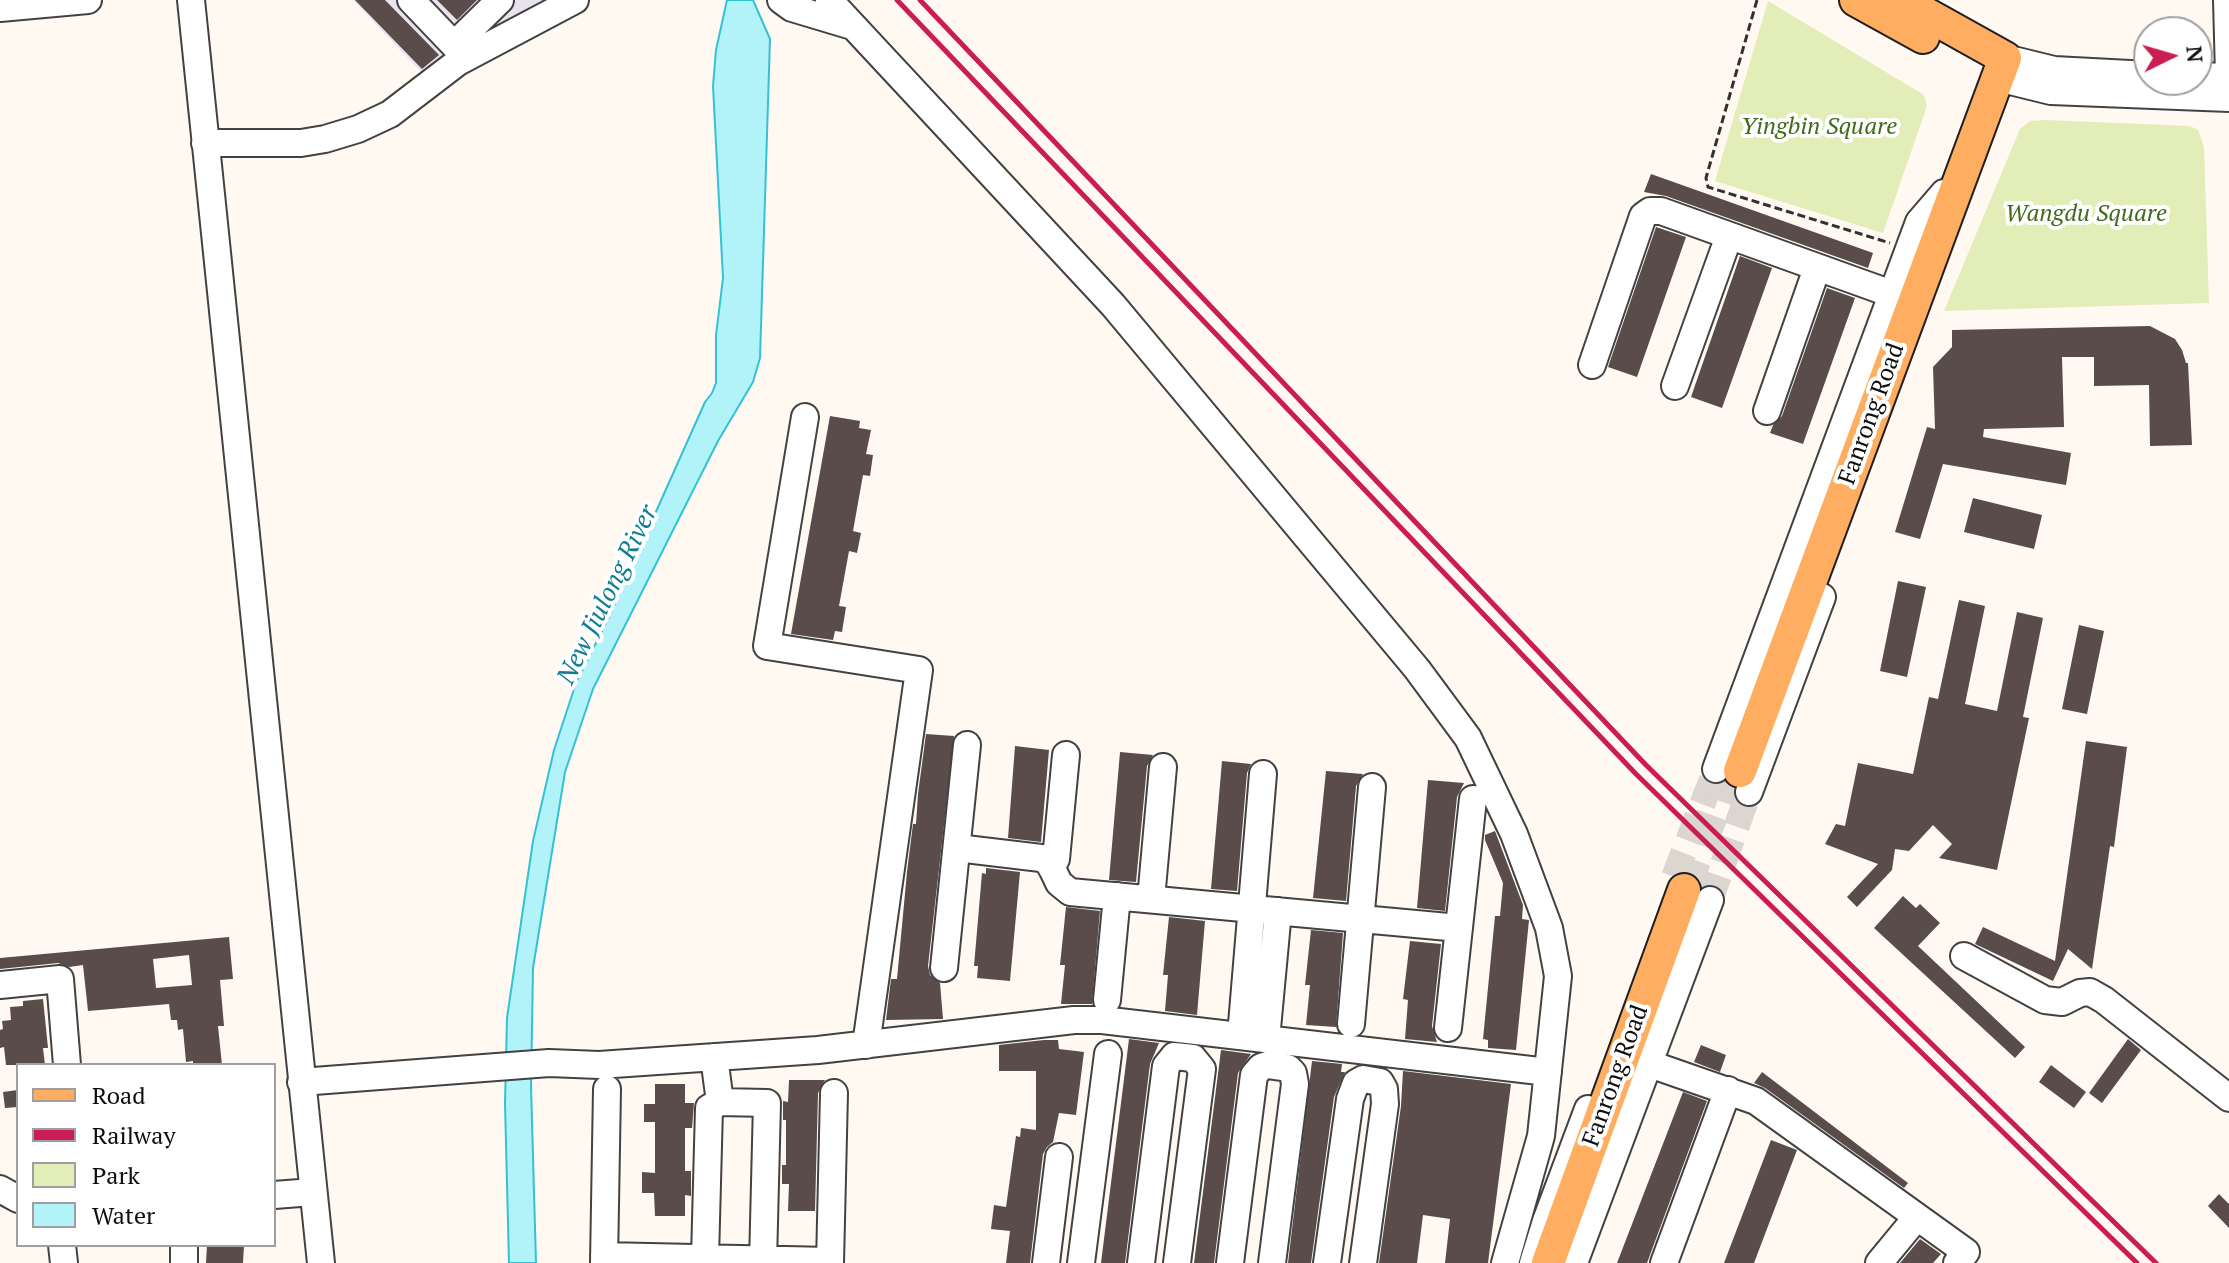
<!DOCTYPE html>
<html>
<head>
<meta charset="utf-8">
<style>
	body { margin:0 }
	#map { position:relative; width:2229px; height:1263px; overflow:hidden; background:#fff9f1; font-family:"PT Serif",serif }
	canvas { display:block }
	.legend { position:absolute; left:16px; top:1063px; width:260px; height:184px; box-sizing:border-box; background:#fff; border:2px solid #9f9f9f; margin:0; padding:10px 14px; list-style:none; font-size:24px; color:#0f0f0f }
	.legend li { display:flex; align-items:center; gap:16px; height:40px }
	.legend b { width:40px; border:2px solid #9f9f9f }
	.north { position:absolute; left:2133px; top:16px; width:80px; height:80px; box-sizing:border-box; background:#fff; border:2px solid #9f9f9f; border-radius:50%; rotate:85deg; font-size:22px; font-weight:700; line-height:32px; text-align:center; color:#0f0f0f }
	.north::after { content:''; display:block; margin:auto; width:28px; height:36px; background:#c91d54; clip-path:polygon(50% 0,100% 100%,50% 72%,0 100%) }
</style>
</head>
<body>
<div id="map">
<canvas width="2229" height="1263"></canvas>
<ul class="legend">
<li><b style="height:10px;background:#ffae61"></b>Road</li>
<li><b style="height:10px;background:#c91d54"></b>Railway</li>
<li><b style="height:22px;background:#e2edb7"></b>Park</li>
<li><b style="height:22px;background:#b2f3fa"></b>Water</li>
</ul>
<div class="north">N</div>
</div>
<script>
const c = document.querySelector('canvas').getContext('2d');
c.lineJoin = 'round';
function paint(path, color) { c.fillStyle = color; c.fill(path, 'evenodd'); }
const poly = rows => new Path2D(rows.map(r => 'M' + r).join(''));
function strokePath(path, color, width, dash) { c.strokeStyle = color; c.lineWidth = width; c.lineCap = dash ? 'butt' : 'round'; c.setLineDash(dash || []); c.stroke(path); }
function write(font, color, halo, rows, align = 'center') {
  c.font = font + ' "PT Serif",serif'; c.lineWidth = 8; c.setLineDash([]); c.textBaseline = 'middle'; c.strokeStyle = halo; c.fillStyle = color; for (const [text, x, y, turn = 0] of rows) {
    c.save(); c.translate(x, y); c.rotate((+turn || 0) * Math.PI / 180); c.textAlign = isNaN(turn) ? turn : align; if (halo) c.strokeText(text, 0, 0); c.fillText(text, 0, 0); c.restore();
  }
}
paint(poly([
	[353,0,555,0,423,74]
]), '#eae3ee');
paint(poly([
	[1768,1,1924,95,1927,106,1883,233,1715,181],
	[2045,120,2190,126,2198,130,2204,147,2209,303,1944,311,2020,129,2030,121]
]), '#e2edb7');
const water = poly([
	[727,0,753,0,770,39,760,358,753,382,718,441,593,689,565,772,533,968,531,1086,536,1263,509,1263,505,1103,507,1018,533,841,554,750,576,683,608,619,705,402,712,393,716,383,716,335,723,278,713,86,716,50,727,0]
]);
paint(water, '#b2f3fa');
strokePath(water, '#34c1d6', 2);
paint(poly([
	[355,0,385,0,439,55,422,69],
	[437,0,477,0,457,20],
	[1651,174,1873,253,1868,268,1666,196,1644,192],
	[1656,227,1686,237,1637,377,1608,367],
	[1740,256,1772,268,1722,408,1691,397],
	[1827,288,1855,298,1803,444,1770,433,1773,425,1782,416],
	[2150,326,2175,339,2182,350,2186,363,2188,363,2192,445,2150,446,2149,385,2094,386,2094,357,2062,357,2064,427,1984,429,1983,437,2071,453,2066,485,1943,464,1920,539,1895,532,1927,427,1935,429,1933,367,1952,347,1952,330],
	[830,416,860,421,859,428,871,430,866,454,873,455,870,476,863,475,853,531,861,533,857,553,849,551,839,606,846,607,842,632,835,631,833,640,791,634],
	[1973,498,2042,515,2034,549,1964,532],
	[1898,581,1926,587,1907,677,1880,671],
	[1959,600,1985,606,1965,704,1997,711,2017,612,2043,618,2023,717,2029,718,1997,870,1939,858,1952,844,1933,825,1909,851,1895,849,1892,870,1857,907,1847,897,1878,864,1825,844,1836,824,1845,826,1858,763,1913,774,1929,697,1938,699],
	[2079,625,2104,631,2087,714,2062,709],
	[926,734,954,736,928,966,930,975,940,983,943,1019,886,1020,891,979,897,979,907,872,913,824,916,824,918,794],
	[2086,741,2127,747,2114,847,2110,846,2092,969,2068,949,2053,981,1975,944,1983,927,2055,961],
	[1015,746,1049,750,1041,842,1008,838],
	[1120,752,1153,755,1147,766,1136,882,1109,880],
	[1222,761,1251,764,1247,773,1237,891,1211,889],
	[1326,771,1363,774,1356,786,1346,901,1313,898],
	[1428,780,1464,783,1457,797,1445,911,1417,908],
	[1495,831,1523,905,1522,919,1529,920,1516,1050,1488,1048,1488,1040,1483,1039,1495,916,1500,916,1503,883,1485,840,1485,835],
	[986,868,1020,872,1010,981,977,978,978,966,974,966,982,873,986,874],
	[1903,896,1916,908,1920,904,1940,923,1918,946,2025,1047,2015,1058,1874,928],
	[1066,907,1100,911,1092,1004,1061,1004,1065,965,1060,965],
	[1169,917,1205,921,1197,1015,1165,1011,1168,975,1163,975],
	[1311,930,1343,933,1336,1027,1306,1025,1310,985,1305,985],
	[229,937,233,979,220,980,224,1026,218,1026,222,1065,193,1065,193,1061,186,1062,183,1029,178,1030,177,1020,171,1020,169,1004,88,1011,83,965,69,967,58,963,0,969,0,958],
	[189,955,192,985,156,988,153,959],
	[1410,941,1441,944,1432,1026,1437,1042,1405,1039,1408,1000,1403,999],
	[43,999,48,1048,43,1048,45,1065,6,1065,4,1047,0,1048,0,1030,3,1029,2,1021,11,1020,10,1007,23,1006,23,1001],
	[1129,1039,1159,1043,1150,1064,1125,1263,1101,1263],
	[2128,1039,2141,1050,2102,1103,2089,1093],
	[1044,1040,1058,1040,1059,1049,1084,1052,1076,1115,1059,1113,1053,1142,1047,1147,1043,1154,1030,1263,1006,1263,1010,1231,991,1229,994,1205,1006,1207,1016,1136,1020,1137,1021,1128,1036,1130,1036,1071,999,1071,999,1045],
	[1701,1045,1726,1055,1720,1072,1694,1062],
	[1221,1050,1251,1054,1238,1073,1214,1263,1194,1263],
	[1312,1061,1342,1064,1341,1072,1345,1072,1334,1097,1311,1263,1288,1263],
	[2051,1065,2086,1092,2074,1108,2039,1082],
	[1403,1071,1511,1084,1488,1263,1445,1263,1450,1219,1423,1215,1417,1263,1379,1263,1401,1106],
	[1762,1072,1908,1183,1904,1188,1765,1088,1754,1083],
	[789,1080,825,1080,818,1093,815,1211,788,1211,789,1184,782,1184,782,1165,786,1165,786,1120,783,1120,783,1101,788,1102],
	[655,1084,685,1084,685,1103,694,1103,692,1128,685,1128,685,1171,691,1171,691,1196,685,1195,685,1216,655,1216,654,1193,642,1193,642,1172,655,1173,655,1122,644,1122,644,1104,655,1104],
	[18,1090,18,1107,5,1108,3,1092],
	[1683,1092,1707,1101,1647,1263,1617,1263],
	[1771,1140,1797,1150,1754,1263,1724,1263],
	[2219,1194,2229,1204,2229,1228,2208,1206],
	[1920,1239,1941,1254,1933,1263,1900,1263],
	[207,1245,244,1245,243,1263,206,1263]
]), '#594c4b');
strokePath(poly([
	[1674,877,1716,769],
	[1710,900,1749,792]
]), '#dbd6cf', 26, [26, 13]);
strokePath(poly([
	[1684,890,1731,765]
]), '#dbd6cf', 32, [32, 16]);
const minor = poly([
	[191,0,321,1263],
	[411,0,454,45,500,0],
	[781,0,792,8,852,26],
	[829,0,1113,305,1417,669,1468,738,1514,834,1549,928,1558,976,1541,1136,1505,1263],
	[2227,0,2229,75],
	[0,8,88,0],
	[2005,58,2054,70,2149,75],
	[2197,76,2229,77],
	[1998,78,2051,91,2229,98],
	[205,143,301,143,325,139,358,129,390,114,458,62,575,0],
	[1592,365,1643,216,1650,211,1661,211,1892,294],
	[1675,386,1729,236],
	[1767,411,1817,268],
	[805,417,767,646,919,670,866,1045],
	[1716,769,1919,222,1944,193],
	[1749,792,1822,597],
	[957,848,1041,858,1049,862,1059,883,1070,892,1459,928],
	[1051,867,1056,859,1066,755],
	[1151,899,1163,767],
	[1964,956,2045,1000,2062,1002,2080,993,2090,992,2104,1000,2229,1098],
	[944,968,967,745],
	[0,985,60,979,67,1065],
	[1107,1000,1117,896],
	[1351,1024,1372,787],
	[1448,1028,1473,799],
	[1241,1036,1263,774],
	[1266,1039,1278,911],
	[714,1057,720,1102,767,1103,763,1263],
	[1647,1063,1756,1101,1966,1252,1957,1263],
	[301,1082,549,1063,599,1065,818,1050,1074,1020,1102,1020,1548,1072],
	[0,1189,18,1199],
	[274,1195,313,1192],
	[62,1245,64,1263],
	[184,1245,184,1263],
	[604,1256,830,1261],
	[705,1258,709,1108,720,1102],
	[604,1263,607,1089],
	[830,1263,834,1093],
	[1046,1263,1059,1157],
	[1081,1263,1108,1054],
	[1141,1263,1166,1066,1174,1056,1193,1058,1202,1069,1177,1263],
	[1230,1263,1254,1075,1261,1067,1267,1065,1288,1068,1293,1073,1295,1084,1272,1263],
	[1327,1263,1350,1099,1356,1083,1363,1079,1380,1082,1384,1089,1385,1104,1363,1263],
	[1533,1263,1546,1221,1588,1109],
	[1574,1263,1710,900],
	[1664,1263,1728,1090],
	[1879,1263,1917,1217]
]);
const major = poly([
	[1856,0,1923,37],
	[1740,771,2005,58,1901,0],
	[1548,1263,1684,890]
]);
strokePath(minor, '#424242', 30);
strokePath(major, '#202020', 36);
strokePath(poly([
	[1757,0,1706,178,1708,187,1890,243]
]), '#313131', 3, [8, 4]);
strokePath(minor, '#fff', 26);
strokePath(major, '#ffae61', 32);
strokePath(poly([
	[897,0,1636,774,2137,1263],
	[920,0,1646,765,2156,1263]
]), '#c91d54', 5);
write('italic 24px', '#416c1a', '#fff', [
	["Yingbin Square",1819,127],
	["Wangdu Square",2086,214]
]);
write('24px', '#0f0f0f', '#fff', [
	["Fanrong Road",1872,414,-70],
	["Fanrong Road",1616,1076,-70]
]);
write('italic 26px', '#0f7e93', '#fff', [
	["New Jiulong River",608,595,-64]
]);
</script>
</body>
</html>
